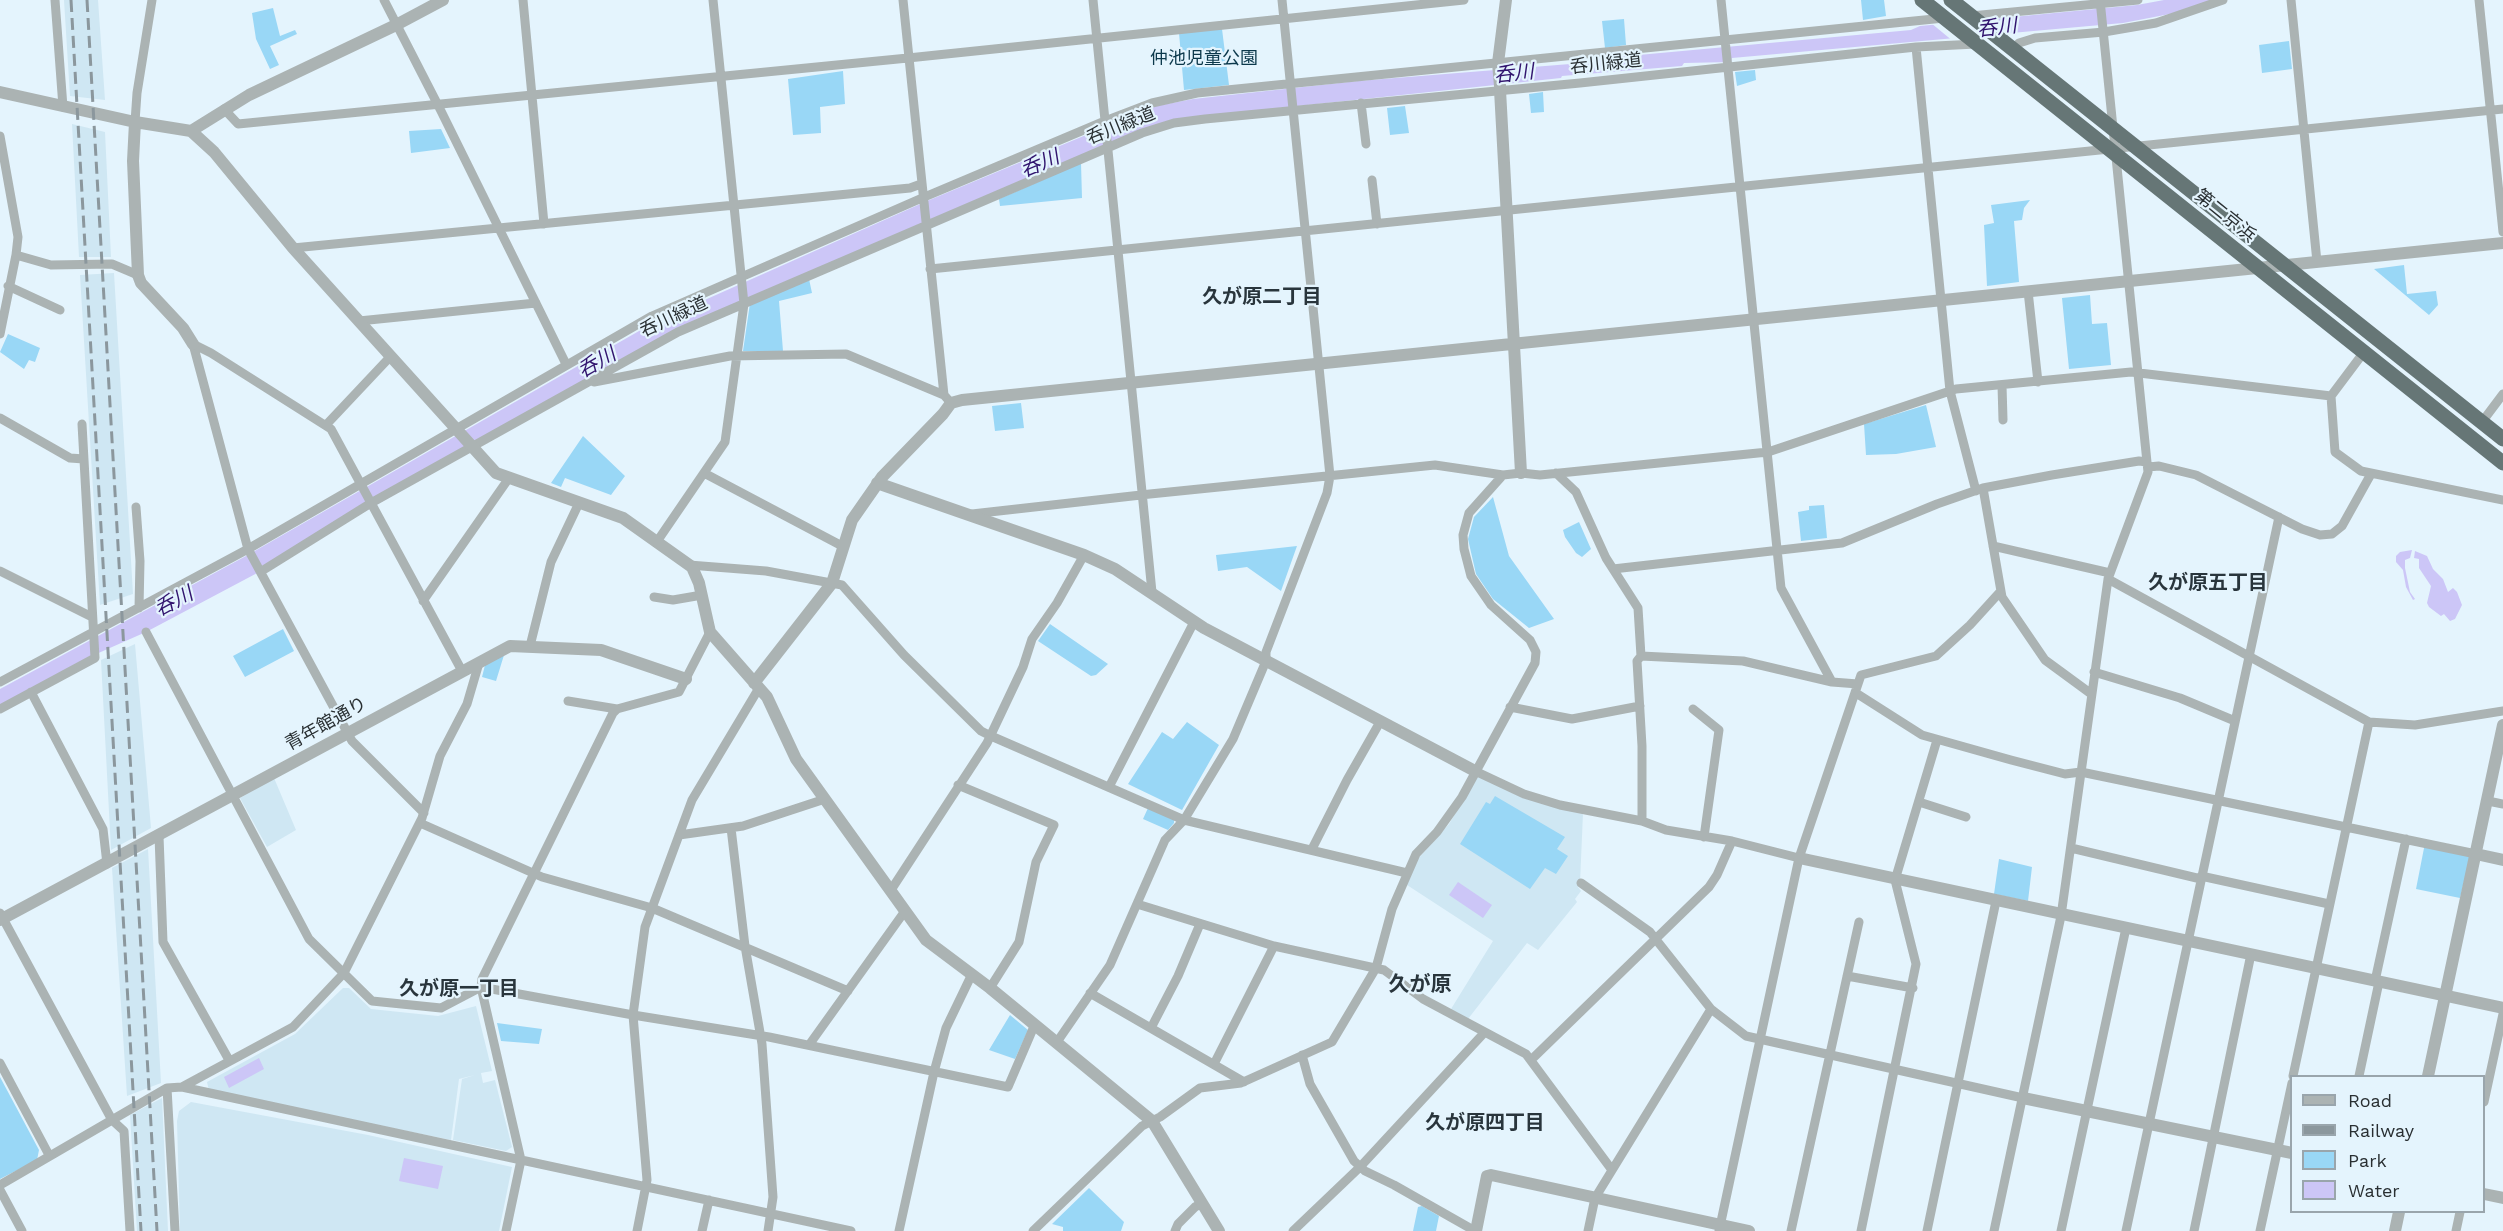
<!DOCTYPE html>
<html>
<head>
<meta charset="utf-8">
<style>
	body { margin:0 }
	#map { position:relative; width:2503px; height:1231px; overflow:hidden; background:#e4f4fd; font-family:"Work Sans",sans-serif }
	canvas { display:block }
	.legend { position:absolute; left:2290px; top:1075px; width:195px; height:138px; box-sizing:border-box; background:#e4f4fd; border:2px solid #99a5ac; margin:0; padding:8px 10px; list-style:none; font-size:18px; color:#292f32 }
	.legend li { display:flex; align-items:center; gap:12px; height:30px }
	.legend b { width:30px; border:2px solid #99a5ac }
</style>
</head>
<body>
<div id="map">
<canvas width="2503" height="1231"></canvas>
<ul class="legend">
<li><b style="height:8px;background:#abb3b3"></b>Road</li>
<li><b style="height:8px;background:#8b979d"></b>Railway</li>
<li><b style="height:16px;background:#99d7f6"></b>Park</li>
<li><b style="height:16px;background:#ccc6f7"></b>Water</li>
</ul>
</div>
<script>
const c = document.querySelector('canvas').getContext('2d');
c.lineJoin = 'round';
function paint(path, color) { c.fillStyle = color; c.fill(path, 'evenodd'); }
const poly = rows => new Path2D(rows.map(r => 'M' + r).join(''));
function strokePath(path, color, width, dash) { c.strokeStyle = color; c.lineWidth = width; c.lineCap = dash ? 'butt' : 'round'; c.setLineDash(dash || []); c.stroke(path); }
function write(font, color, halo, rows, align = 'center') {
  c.font = font + ' "Work Sans","Noto Sans JP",sans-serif'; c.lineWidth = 4.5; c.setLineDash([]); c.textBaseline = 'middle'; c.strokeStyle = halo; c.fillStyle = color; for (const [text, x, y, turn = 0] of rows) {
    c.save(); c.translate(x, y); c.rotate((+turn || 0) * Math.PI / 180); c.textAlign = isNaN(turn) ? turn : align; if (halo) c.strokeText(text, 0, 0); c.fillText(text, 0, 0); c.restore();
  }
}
paint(poly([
	[64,0,98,0,105,100,70,96],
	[72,124,105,132,111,257,79,257],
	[114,273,133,594,100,605,80,275],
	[135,644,151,828,111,850,101,660],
	[1482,776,1583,813,1580,883,1578,887,1581,891,1575,899,1577,902,1538,950,1527,943,1468,1019,1451,1009,1493,941,1407,885,1416,861,1449,824,1477,777],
	[274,778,296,830,267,847,240,798],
	[148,849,161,1083,127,1096,112,868],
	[343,988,349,988,371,1009,438,1016,476,1006,492,1071,481,1073,483,1083,495,1080,512,1147,506,1151,453,1140,462,1079,475,1075,459,1079,451,1140,209,1091,207,1082,295,1034],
	[162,1098,168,1231,137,1231,130,1115],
	[191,1102,368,1135,512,1167,499,1231,180,1231,177,1121,179,1111]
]), '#cfe7f3');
paint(poly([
	[1861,0,1884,0,1886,16,1863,20],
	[273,8,280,36,295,30,297,34,270,46,279,65,270,69,256,39,252,13],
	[1624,19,1626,45,1605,48,1602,21],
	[1222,29,1229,85,1184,90,1179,33],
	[2289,41,2292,69,2262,73,2259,45],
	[1755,70,1756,80,1737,86,1735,72],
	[843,71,845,104,820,107,821,133,793,135,788,79],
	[1543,92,1544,112,1531,113,1529,94],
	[1405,106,1409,133,1390,135,1387,108],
	[441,129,450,148,411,153,409,131],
	[1081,163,1082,198,1000,206,999,199],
	[2030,200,2024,208,2022,220,2014,221,2019,282,1987,286,1984,225,1994,223,1991,205],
	[2404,265,2407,294,2436,291,2438,305,2429,315,2374,269],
	[809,279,812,293,779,301,783,351,743,351,750,303],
	[2090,295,2092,324,2107,323,2111,365,2069,369,2062,298],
	[8,334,40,348,35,362,29,360,24,369,0,352],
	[1021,403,1024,428,995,431,992,406],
	[1926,405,1936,447,1896,454,1866,455,1864,424],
	[583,436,625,476,611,495,565,478,561,487,551,483],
	[1493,497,1509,556,1554,619,1529,628,1493,599,1476,574,1468,539,1474,517],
	[1824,505,1827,538,1801,541,1798,512,1809,510,1809,506],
	[1579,522,1591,549,1582,557,1576,553,1565,537,1563,530],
	[1297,546,1281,591,1247,567,1218,571,1216,555],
	[1050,624,1108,664,1096,675,1091,676,1038,641],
	[283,629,294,651,245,677,233,656],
	[504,655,496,681,482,677,485,665],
	[1187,722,1219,745,1182,810,1128,784,1162,732,1173,739],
	[1495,796,1565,837,1557,849,1568,856,1556,874,1545,868,1530,889,1460,844,1486,802,1490,804],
	[1148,808,1174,819,1174,823,1168,830,1143,819],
	[2425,843,2470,857,2460,898,2416,889],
	[1999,859,2032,867,2028,901,1994,894],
	[1010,1015,1028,1030,1015,1059,989,1050],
	[497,1023,542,1029,539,1044,501,1041],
	[0,1077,39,1150,37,1160,0,1179],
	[1089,1188,1124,1222,1121,1231,1063,1231,1063,1227,1052,1224],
	[1422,1206,1439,1216,1436,1231,1413,1231,1418,1207]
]), '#99d7f6');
paint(poly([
	[2164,0,2216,0,2175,13,2123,23,1732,58,1731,62,1684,63,1682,66,1562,76,1561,78,1176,119,678,332,261,571,146,632,94,655,0,707,0,689,246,556,653,323,927,201,1156,106,1193,99,1358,81,1595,62,1595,59,1911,30,1920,26,2137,5],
	[2412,550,2410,558,2405,560,2405,568,2410,592,2415,599,2413,600,2406,587,2403,570,2396,562,2396,556,2400,552],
	[2415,551,2427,556,2433,569,2443,579,2448,592,2453,588,2457,592,2462,605,2455,619,2450,621,2444,614,2441,616,2429,607,2427,603,2431,586,2419,568,2419,559,2414,558],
	[1458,882,1492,905,1483,918,1449,895],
	[259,1058,264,1069,229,1088,224,1077],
	[404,1158,443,1166,438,1189,399,1181]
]), '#ccc6f7');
paint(poly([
	[1989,17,2013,36,1954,42,1931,23]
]), '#e4f4fd');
strokePath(poly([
	[55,0,63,107],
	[384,0,441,111,566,364],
	[523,0,544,224],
	[903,0,944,395,951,403],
	[1093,0,1152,592],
	[1721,0,1781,588,1832,682],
	[2291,0,2317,262],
	[2479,0,2503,232],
	[1971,16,2138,0],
	[1916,47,1950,391,1976,491],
	[2013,50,2019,43,2035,38,2104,32,2156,23,2223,0],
	[1361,103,1366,144],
	[224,109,238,124,908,58,1464,0],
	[135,122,137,93,152,0],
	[0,136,18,237,16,255,0,334],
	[1372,180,1377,224],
	[293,248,910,188,921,184],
	[16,255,51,265,112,264,138,275],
	[930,269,2503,109],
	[8,286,60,310],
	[2028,291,2038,382],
	[359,321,536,303],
	[193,344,248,549,352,741,424,813],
	[193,344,211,353,331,429,462,671],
	[2364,352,2331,396,2335,452,2361,471,2503,500],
	[594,382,730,356,846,354,944,395],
	[2002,385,2003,420],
	[0,418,70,458,84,459],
	[2482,422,2503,394],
	[326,425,390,357],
	[2148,467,2159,466,2196,475,2302,529,2320,535,2332,534,2342,526,2371,474],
	[704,473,844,547],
	[1556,473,1576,492,1606,558,1638,608,1641,656,1637,661,1642,746,1642,821],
	[1983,488,2002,597,2045,660,2090,693],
	[136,507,140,561,139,608],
	[972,514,1150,494,1435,465,1503,475,1521,473,1540,475,1768,452,1956,389,2131,372,2331,396],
	[656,543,725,442,744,304,713,0],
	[1993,546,2110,573],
	[689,565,766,571,842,585,904,655,981,731,991,736,1184,820,1407,873],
	[265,569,371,503,678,332,1142,133,1174,123,1205,119,1580,83,1916,47,1976,44],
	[1613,569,1842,543,1937,504,1983,488,2052,475,2139,461,2147,462],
	[0,571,92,617],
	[2108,579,2369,722,2415,725,2503,711],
	[654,597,673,600,702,595],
	[423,601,509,478],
	[146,632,309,939,372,1001,441,1008,481,987,633,1015,769,1037,1008,1087,1035,1024],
	[530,646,551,562,579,503],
	[1641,656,1743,661,1832,682,1858,684],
	[2094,672,2180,698,2235,721],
	[0,682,248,549,652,316,922,198,1105,121,1152,103,1197,93,1944,18],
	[31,692,103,829,107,864],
	[1856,693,1922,735,2011,760,2065,774,2081,772,2476,854],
	[568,701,617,709],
	[1510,707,1572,719,1640,706],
	[0,709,95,658,82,424],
	[1693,709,1719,730,1704,837],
	[1475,771,1524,794,1560,805,1642,821,1666,830,1732,841,1799,858],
	[958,785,1054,825,1036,862,1019,942,990,988],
	[1109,787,1194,622],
	[2488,801,2503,804],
	[1919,802,1966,817],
	[420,823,542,877,652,908,848,991],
	[731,828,745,946,762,1044,773,1197,768,1231],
	[679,835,743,826,825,799],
	[159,836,163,942,229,1060],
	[2071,848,2201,879],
	[1312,849,1347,780,1380,722],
	[2201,876,2329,904],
	[1581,883,1650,932,1711,1009,1746,1036,2023,1098],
	[891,890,987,743,1023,667,1032,639,1057,603,1084,555],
	[1137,904,1274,946,1384,970,1423,999,1526,1054,1612,1170],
	[0,913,112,1120,124,1131,130,1231],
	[1847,976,1913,988],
	[2375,981,2406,839],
	[1090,993,1244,1082],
	[1151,1028,1178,976,1200,924],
	[1057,1042,1110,965,1165,840,1184,820,1233,739,1266,661,1266,652,1327,493,1330,476,1282,0],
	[809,1045,905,911],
	[1302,1055,1310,1084,1354,1161,1365,1171,1394,1185,1475,1231],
	[1531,1060,1709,887,1717,875,1732,841],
	[0,1063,49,1155],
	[1214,1064,1274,946],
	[2293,1076,2369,722],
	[2359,1076,2379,982],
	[182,1087,293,1027,344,973,422,818,440,756,467,704,479,663],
	[167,1088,175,1231],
	[2484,1102,2503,1014],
	[0,1185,167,1088,182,1087,851,1231],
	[0,1190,22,1231],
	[506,1231,521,1160,481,987,482,979,613,713,617,709,679,692,710,632],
	[637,1231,647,1180,633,1015,645,927,692,800,759,688],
	[702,1231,709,1200],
	[899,1231,934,1072,946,1028,972,974],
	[1033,1231,1142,1126,1160,1117,1200,1088,1241,1083,1332,1042,1376,968,1392,909,1416,854,1437,832,1462,797,1535,663,1536,652,1530,640,1491,605,1471,576,1464,549,1463,535,1469,513,1503,475],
	[1175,1231,1178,1224,1195,1207,1202,1203],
	[1293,1231,1360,1167,1484,1033],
	[1588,1231,1595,1198,1711,1009],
	[1719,1231,1799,858,1861,675,1936,656,1970,625,2000,592],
	[1791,1231,1859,922],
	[1861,1231,1916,964,1895,880,1937,740],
	[1927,1231,1996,901],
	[1994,1231,2061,916,2108,579,2148,472,2100,0],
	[2061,1231,2126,928],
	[2126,1231,2279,517],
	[2194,1231,2251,954],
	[2260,1231,2292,1083],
	[2456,1231,2460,1212]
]), '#abb3b3', 9);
strokePath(poly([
	[1500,86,1498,63,1506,0],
	[1500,90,1521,473],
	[0,92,135,122,191,131,249,95,396,25,443,0],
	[135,122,133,161,138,275,141,283,183,328,193,344],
	[191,131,214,152,293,248,496,473,623,518,692,567,699,583,710,632,767,697,796,759,926,940,990,988,1152,1121,1219,1231],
	[877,483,1084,555,1115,569,1204,628,1475,771],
	[754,683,832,583,852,520,882,477,943,414,951,403,962,400,2503,243],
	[2476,854,2503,860],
	[1799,858,2503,1008],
	[0,920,510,646,601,650,686,679],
	[2428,1076,2503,725],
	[2023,1098,2292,1153],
	[2484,1194,2503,1198],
	[1476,1231,1487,1176,1491,1175,1749,1231],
	[2395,1231,2399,1212]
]), '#abb3b3', 12);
strokePath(poly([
	[1922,0,2503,463],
	[1951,0,2503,439]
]), '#667676', 15);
strokePath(poly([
	[71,0,141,1231],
	[87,0,157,1231]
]), '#8b979d', 3, [12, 6]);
write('18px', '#0b384b', '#e4f4fd', [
	["仲池児童公園",1204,59]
]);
write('18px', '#292f32', '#e4f4fd', [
	["呑川緑道",1606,64,-6],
	["呑川緑道",1121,126,-22],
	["第二京浜",2225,216,39],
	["呑川緑道",674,317,-25],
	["青年館通り",326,724,-29]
]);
write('italic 20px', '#32156f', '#e4f4fd', [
	["呑川",1997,28,-6],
	["呑川",1514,74,-6],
	["呑川",1040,164,-23],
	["呑川",597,363,-30],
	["呑川",174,602,-28]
]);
write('bold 20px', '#29353c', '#e4f4fd', [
	["久が原二丁目",1262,297],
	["久が原五丁目",2208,583],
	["久が原一丁目",459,989],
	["久が原四丁目",1485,1123]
]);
write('bold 21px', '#29353c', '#e4f4fd', [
	["久が原",1420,985]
]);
</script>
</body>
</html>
